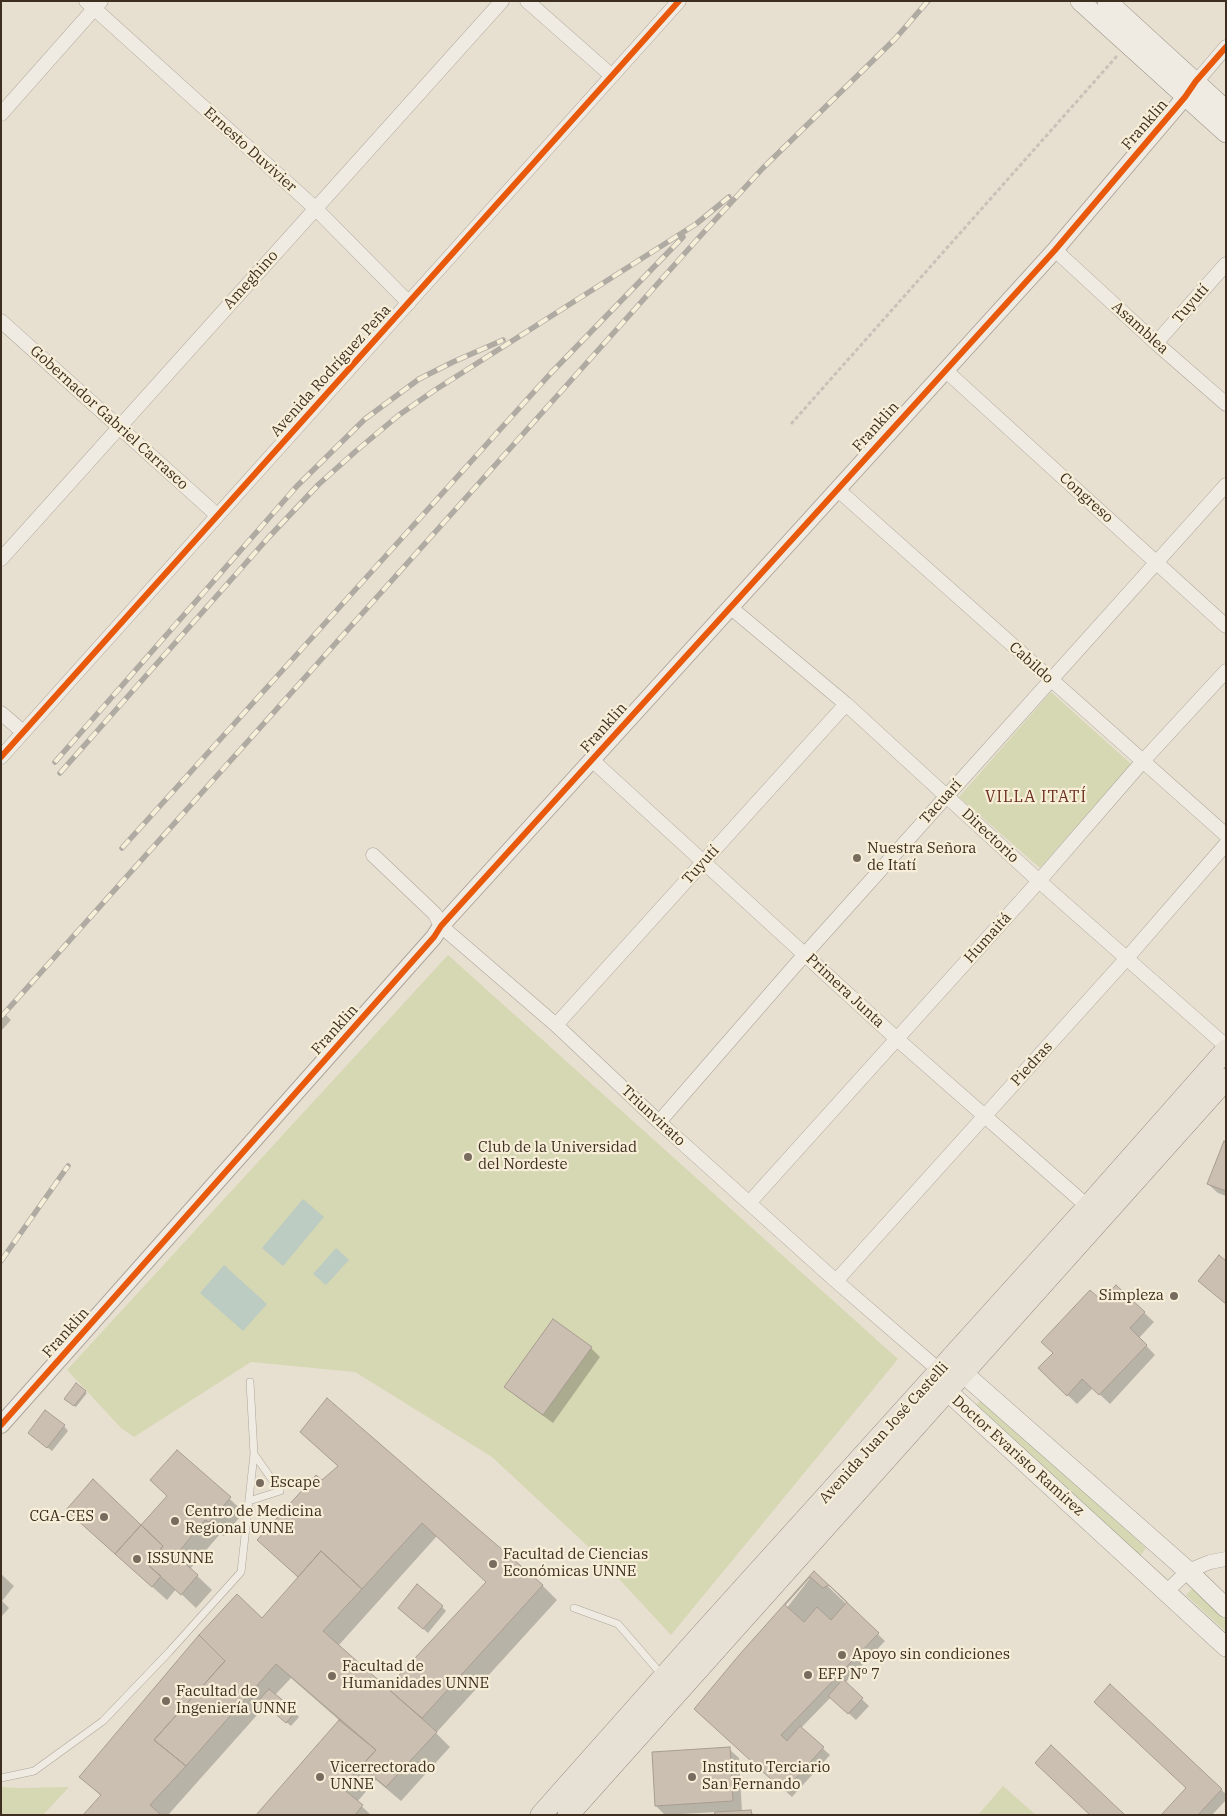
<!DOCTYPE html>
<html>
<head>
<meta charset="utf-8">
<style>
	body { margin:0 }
	#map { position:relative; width:1227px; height:1816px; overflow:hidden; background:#e7e0d1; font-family:"IBM Plex Serif",serif }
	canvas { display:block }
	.frame { position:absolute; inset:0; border:2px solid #3d2e20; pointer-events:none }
</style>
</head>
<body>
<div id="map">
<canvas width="1227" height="1816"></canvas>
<div class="frame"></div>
</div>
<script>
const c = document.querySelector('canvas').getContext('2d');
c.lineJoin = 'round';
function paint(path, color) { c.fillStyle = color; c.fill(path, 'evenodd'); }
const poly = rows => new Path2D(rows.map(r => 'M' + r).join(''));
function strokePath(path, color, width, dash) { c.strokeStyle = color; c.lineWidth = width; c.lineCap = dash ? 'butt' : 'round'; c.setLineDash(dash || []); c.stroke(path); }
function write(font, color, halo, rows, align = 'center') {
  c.font = font + ' "IBM Plex Serif",serif'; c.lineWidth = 4.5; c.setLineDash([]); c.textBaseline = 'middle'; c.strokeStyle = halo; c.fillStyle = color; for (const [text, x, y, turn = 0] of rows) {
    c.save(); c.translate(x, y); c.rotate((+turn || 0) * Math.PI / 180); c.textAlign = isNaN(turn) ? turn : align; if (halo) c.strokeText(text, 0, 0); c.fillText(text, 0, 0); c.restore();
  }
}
paint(poly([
	[1051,692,1131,764,1040,868,959,797],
	[448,955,898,1359,671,1635,593,1551,492,1457,355,1372,251,1362,134,1437,121,1428,67,1370],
	[982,1399,1146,1548,1140,1556,974,1407],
	[1193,1588,1226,1620,1226,1632,1186,1595],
	[1003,1786,1036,1815,978,1815],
	[1,1787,20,1788,69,1787,43,1815,1,1815]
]), '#d6d7b3');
paint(poly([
	[303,1199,324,1217,283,1266,262,1248],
	[336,1248,349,1260,326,1285,313,1274],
	[224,1265,267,1304,243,1331,200,1293]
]), '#bcccc2');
paint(poly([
	[1,1010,11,1020,1,1031],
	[1226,1143,1226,1196,1218,1193,1208,1184],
	[1116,1286,1154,1322,1139,1338,1155,1355,1110,1404,1093,1388,1077,1404,1050,1378,1054,1354],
	[591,1348,600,1357,553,1423,516,1396,506,1387],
	[85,1392,87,1393,76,1407,67,1400],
	[327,1400,543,1586,557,1600,436,1733,450,1747,401,1801,376,1780,357,1802,371,1815,258,1815,340,1721,291,1678,275,1695,299,1717,291,1726,266,1705,168,1815,84,1815,101,1796,81,1776,262,1620,299,1578,259,1540,339,1467,316,1446],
	[437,1536,487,1582,387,1690,338,1646],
	[64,1426,68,1431,52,1451,34,1437],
	[177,1451,244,1512,224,1536,220,1534,190,1569,212,1590,196,1608,176,1589,167,1600,82,1524,141,1527,168,1496],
	[814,1573,885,1641,845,1683,869,1706,856,1720,831,1697,801,1728,830,1755,792,1797,703,1716],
	[1,1574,14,1586,2,1601,9,1608,1,1617],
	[442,1607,446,1611,428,1633,404,1612],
	[1110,1686,1226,1794,1226,1800,1212,1815,1163,1815,1187,1788],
	[729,1749,739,1758,742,1812,751,1812,754,1815,715,1815,716,1812,665,1815,656,1806]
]), '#0003');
const building = poly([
	[1224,1141,1226,1142,1226,1191,1207,1184,1224,1141],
	[1219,1255,1226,1261,1226,1304,1198,1281,1219,1255],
	[1116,1285,1145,1312,1130,1328,1147,1345,1099,1395,1082,1379,1067,1396,1038,1368,1053,1353,1041,1342,1090,1290,1101,1300,1116,1285],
	[553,1319,592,1347,543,1415,504,1387,553,1319],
	[76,1383,86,1391,74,1406,64,1399,76,1383],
	[327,1398,543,1585,422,1718,387,1688,486,1582,422,1523,362,1589,321,1551,298,1577,257,1540,316,1475,322,1480,338,1466,300,1432,327,1398],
	[45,1410,65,1425,47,1448,28,1433,45,1410],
	[177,1450,231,1497,209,1522,205,1520,176,1555,198,1575,181,1595,148,1565,163,1546,141,1525,167,1496,150,1480,177,1450],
	[93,1479,141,1525,115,1554,66,1510,93,1479],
	[141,1525,163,1546,148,1565,161,1576,152,1587,115,1554,141,1525],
	[321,1551,362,1589,323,1631,437,1732,386,1787,361,1766,376,1750,276,1664,186,1766,154,1740,225,1661,199,1635,237,1594,262,1618,321,1551],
	[814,1571,879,1633,781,1735,787,1741,800,1726,824,1747,784,1791,694,1709,740,1654,814,1571],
	[810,1577,823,1588,829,1585,847,1602,831,1620,817,1607,804,1622,785,1605,810,1577],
	[417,1584,443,1606,423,1629,398,1608,417,1584],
	[199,1635,225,1661,154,1740,186,1766,150,1805,161,1815,83,1815,101,1795,79,1777,199,1635],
	[843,1679,863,1698,848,1714,828,1696,843,1679],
	[1110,1684,1222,1789,1198,1815,1161,1815,1186,1788,1094,1702,1110,1684],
	[269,1689,296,1711,286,1723,259,1700,269,1689],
	[339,1720,376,1750,342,1788,363,1805,355,1815,256,1815,339,1720],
	[1051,1745,1125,1815,1090,1815,1035,1763,1051,1745],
	[730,1747,733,1801,655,1806,652,1752,730,1747],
	[751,1810,752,1815,714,1815,715,1812,751,1810]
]);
paint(building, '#cbbfb2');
strokePath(building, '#a89c90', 1);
const service = poly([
	[249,1501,280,1491,254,1454],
	[574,1608,618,1624,662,1675],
	[1,1778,34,1771,103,1721,169,1652,241,1572,254,1454,250,1382]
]);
const minor = poly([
	[86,1,315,208,409,303],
	[527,1,612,76],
	[1191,88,1226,47],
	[1,114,101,1],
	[1055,250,1156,343,1226,404],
	[1,321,217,515],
	[1156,343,1226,264],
	[945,370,1226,626],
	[837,489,1226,835],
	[1,559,502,1],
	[730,607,846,704,1039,881,1226,1046],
	[1,713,23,732],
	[1,757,679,1],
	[592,760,897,1039,1094,1212],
	[373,855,435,914,441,926,556,1025,659,1122,836,1281,940,1371],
	[556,1025,846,704],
	[659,1122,805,954,1226,485],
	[749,1203,1039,881,1143,761,1226,671],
	[836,1281,1127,958,1226,844],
	[1167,1591,1188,1571,1210,1562,1226,1559]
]);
const tertiary = poly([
	[1,1425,434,937,441,926,1055,250,1185,97]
]);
const secondary = poly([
	[1080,1,1226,133],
	[1107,1,1226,110],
	[950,1372,963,1373,1188,1571,1226,1608],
	[946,1390,1226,1647]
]);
const primary = poly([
	[541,1815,699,1637,1088,1206,1226,1050],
	[568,1815,1226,1079]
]);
strokePath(service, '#ada599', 8);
strokePath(minor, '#ada599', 15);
strokePath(tertiary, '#ada599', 18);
strokePath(secondary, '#9c958a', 20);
strokePath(primary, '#928b80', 22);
strokePath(poly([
	[791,424,1117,56]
]), '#c8c2b9', 3, [4, 2.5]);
strokePath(service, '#efebe3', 7);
strokePath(minor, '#efebe3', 14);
strokePath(tertiary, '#efebe3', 16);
strokePath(secondary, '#efebe3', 19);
strokePath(primary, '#e6e1d4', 21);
const rail = poly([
	[55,762,297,486,365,419,419,379,453,362,503,340],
	[60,773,268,538,319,484,356,451,399,415,435,390,696,224,729,197],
	[122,848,551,373,683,237],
	[1,1017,703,233,763,168,895,39,928,1],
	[1,1261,68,1166]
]);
strokePath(rail, '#afaaa2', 5.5);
strokePath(rail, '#f7eed8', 4, [11]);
strokePath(poly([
	[1,757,679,1],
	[1,1425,434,937,441,926,1055,250,1185,97,1196,81,1226,47]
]), '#e8590c', 6);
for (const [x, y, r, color] of [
	[857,858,5,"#786c5e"],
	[468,1157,5,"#786c5e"],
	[1174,1296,5,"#786c5e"],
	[260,1483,5,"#786c5e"],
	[104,1517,5,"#786c5e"],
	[175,1521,5,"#786c5e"],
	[137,1559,5,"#786c5e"],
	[493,1564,5,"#786c5e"],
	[842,1655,5,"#786c5e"],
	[808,1675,5,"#786c5e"],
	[332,1676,5,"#786c5e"],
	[166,1701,5,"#786c5e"],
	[320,1777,5,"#786c5e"],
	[692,1777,5,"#786c5e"]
]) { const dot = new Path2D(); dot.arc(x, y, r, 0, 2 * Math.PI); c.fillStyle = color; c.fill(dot); strokePath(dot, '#f7eed8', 2); }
write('15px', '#3d2e20', '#f7eed8', [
	["Franklin",1145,125,-49],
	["Ernesto Duvivier",250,150,42],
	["Ameghino",251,280,-48],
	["Tuyutí",1191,304,-49],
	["Asamblea",1140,328,42],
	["Avenida Rodríguez Peña",331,371,-48],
	["Gobernador Gabriel Carrasco",109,418,42],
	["Franklin",876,427,-48],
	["Congreso",1086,498,42],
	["Cabildo",1031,663,42],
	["Franklin",604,728,-48],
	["Tacuarí",941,802,-48],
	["Directorio",990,836,43],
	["Tuyutí",701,865,-48],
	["Humaitá",988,938,-48],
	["Primera Junta",845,991,43],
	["Franklin",335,1030,-48],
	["Piedras",1032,1064,-48],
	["Triunvirato",653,1116,43],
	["Franklin",66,1333,-48],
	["Avenida Juan José Castelli",884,1433,-48],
	["Doctor Evaristo Ramírez",1018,1456,42]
]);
write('15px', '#3d2e20', '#f7eed8', [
	["Nuestra Señora",867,849],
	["de Itatí",867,866],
	["Club de la Universidad",478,1148],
	["del Nordeste",478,1165],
	["Simpleza",1164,1296,"right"],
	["Escape",270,1483],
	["Centro de Medicina",185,1512],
	["Regional UNNE",185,1529],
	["CGA-CES",94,1517,"right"],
	["Facultad de Ciencias",503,1555],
	["Económicas UNNE",503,1572],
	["ISSUNNE",147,1559],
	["Apoyo sin condiciones",852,1655],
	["Facultad de",342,1667],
	["Humanidades UNNE",342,1684],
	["EFP Nº 7",818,1675],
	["Facultad de",176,1692],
	["Ingeniería UNNE",176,1709],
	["Vicerrectorado",330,1768],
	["UNNE",330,1785],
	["Instituto Terciario",702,1768],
	["San Fernando",702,1785]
], 'left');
c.letterSpacing = '1px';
write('16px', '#6b2e1e', '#f7eed8', [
	["VILLA ITATÍ",1036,797]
]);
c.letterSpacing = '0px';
</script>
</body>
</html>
